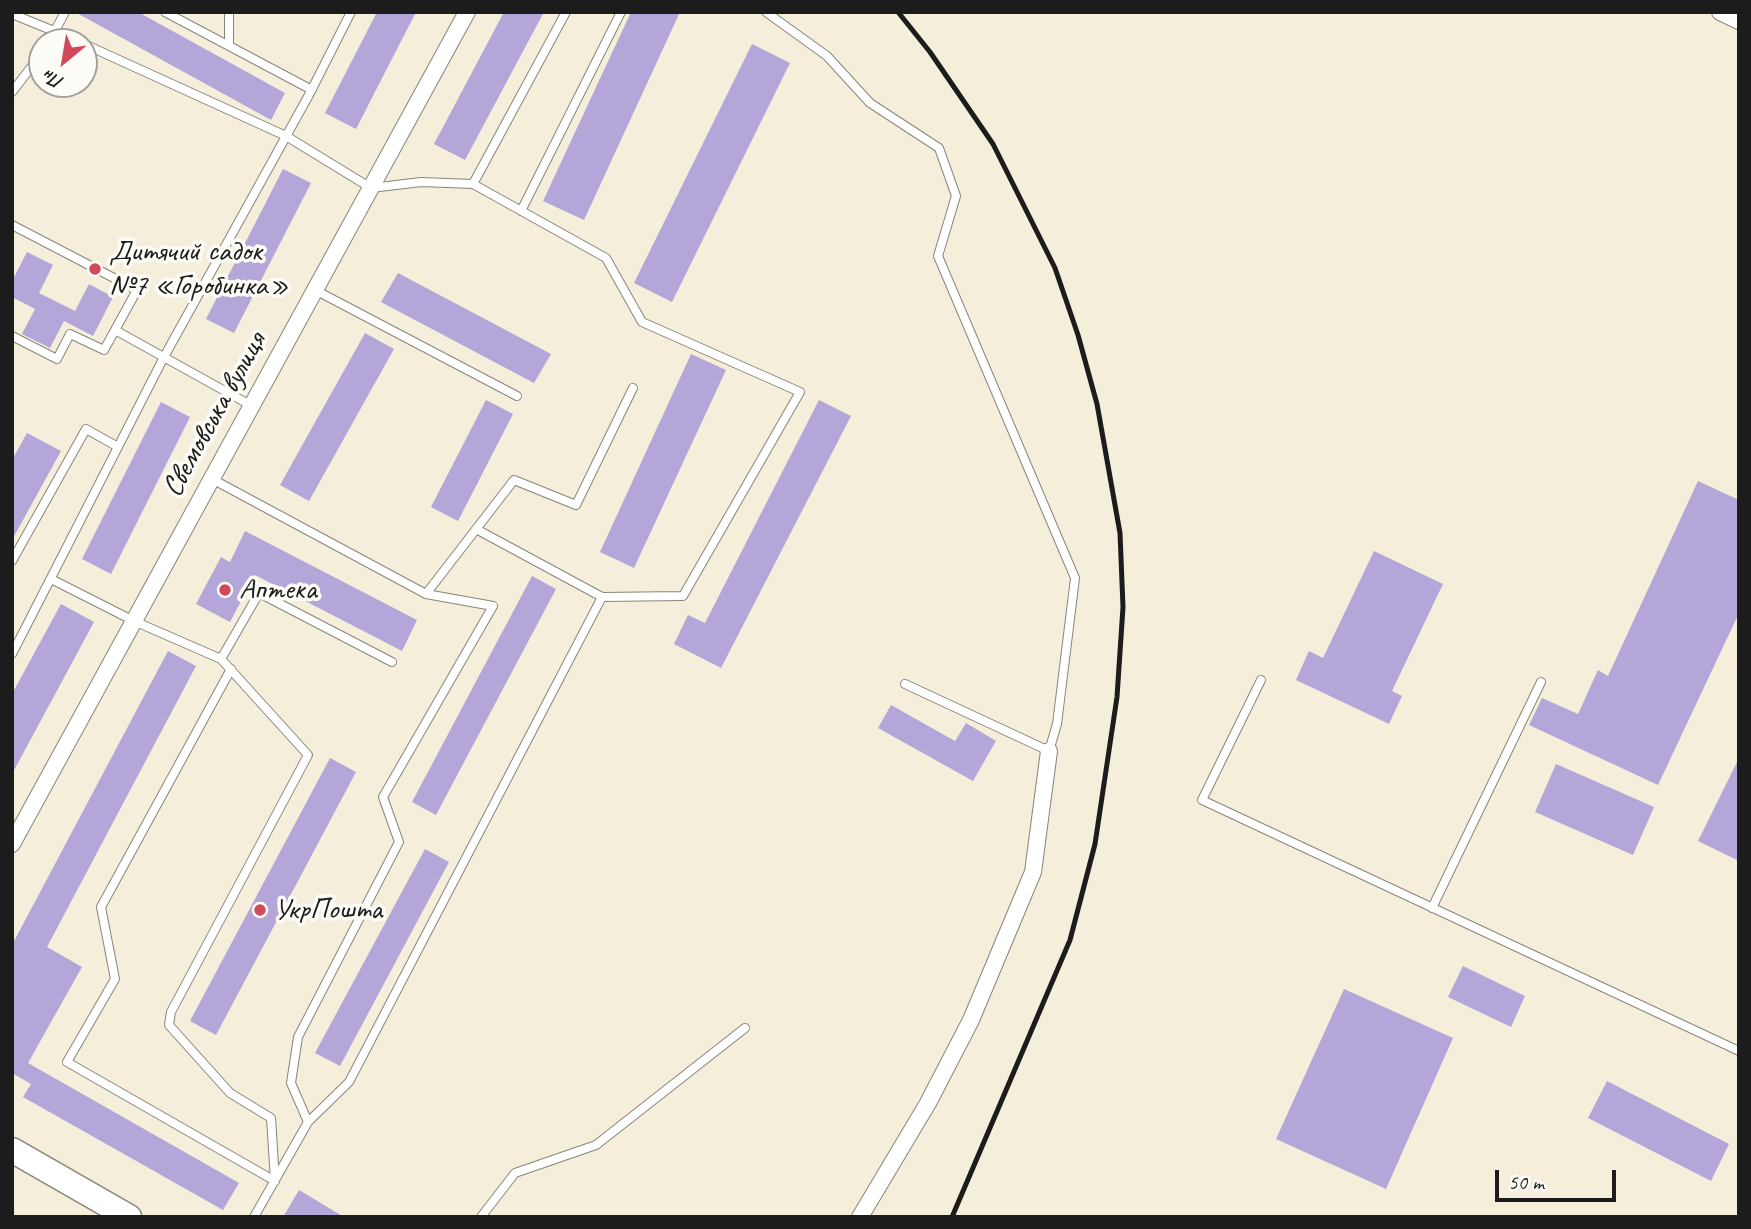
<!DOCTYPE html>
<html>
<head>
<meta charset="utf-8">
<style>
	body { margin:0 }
	#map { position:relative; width:1751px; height:1229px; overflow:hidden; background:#f4eeda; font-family:Caveat,sans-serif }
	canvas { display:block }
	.frame { position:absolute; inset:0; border:14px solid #1c1c1c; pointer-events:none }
	.north { position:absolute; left:28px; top:28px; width:70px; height:70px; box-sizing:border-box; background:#fdfcf7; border:2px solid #a3a29f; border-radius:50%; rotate:210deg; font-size:19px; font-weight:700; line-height:28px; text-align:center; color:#1c1c1c }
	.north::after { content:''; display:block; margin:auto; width:24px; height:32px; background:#d1495b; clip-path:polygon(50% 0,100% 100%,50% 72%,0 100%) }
	.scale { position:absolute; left:1495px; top:1170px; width:121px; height:32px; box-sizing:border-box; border:4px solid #1c1c1c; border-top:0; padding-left:9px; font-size:21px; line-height:24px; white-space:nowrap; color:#1c1c1c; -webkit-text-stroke:5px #fdfcf7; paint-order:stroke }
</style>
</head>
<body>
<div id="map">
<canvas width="1751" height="1229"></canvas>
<div class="frame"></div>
<div class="north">Пн</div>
<div class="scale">50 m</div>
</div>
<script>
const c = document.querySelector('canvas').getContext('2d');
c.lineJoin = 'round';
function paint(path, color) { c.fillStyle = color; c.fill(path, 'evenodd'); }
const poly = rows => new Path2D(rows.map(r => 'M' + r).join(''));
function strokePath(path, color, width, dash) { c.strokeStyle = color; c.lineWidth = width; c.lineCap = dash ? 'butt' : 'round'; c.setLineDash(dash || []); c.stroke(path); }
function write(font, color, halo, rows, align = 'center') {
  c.font = font + ' Caveat,sans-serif'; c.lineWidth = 7; c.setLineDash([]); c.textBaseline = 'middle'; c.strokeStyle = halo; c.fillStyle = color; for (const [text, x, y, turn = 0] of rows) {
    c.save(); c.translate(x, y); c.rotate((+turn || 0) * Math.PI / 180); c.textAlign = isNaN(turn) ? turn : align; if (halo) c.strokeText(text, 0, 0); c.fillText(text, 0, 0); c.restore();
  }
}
paint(poly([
	[75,12,138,12,285,93,271,120],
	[377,12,416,12,356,129,325,113],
	[504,12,544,12,465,160,434,144],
	[631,12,680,12,584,220,543,201],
	[752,44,790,63,672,302,634,283],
	[283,169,311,183,234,333,206,319],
	[27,252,53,265,39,293,75,311,89,284,113,297,93,336,64,321,50,348,22,334,35,309,12,297,12,281],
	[398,273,551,354,534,383,381,302],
	[365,333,394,349,309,501,280,485],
	[691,354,726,370,634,568,600,552],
	[486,400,513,414,458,521,431,507],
	[819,400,851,416,721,668,674,644,688,615,705,623],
	[161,402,190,417,111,574,82,559],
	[27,433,61,451,12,540,12,460],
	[1698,481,1739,500,1739,613,1658,785,1529,725,1542,698,1578,714,1598,670,1608,676],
	[245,531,417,620,402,651,255,575,230,622,196,604,221,557,230,562],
	[1374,551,1443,584,1392,691,1402,696,1389,724,1296,680,1309,651,1323,658],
	[532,576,556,589,436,815,412,802],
	[61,604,94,622,12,774,12,694],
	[168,651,196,666,47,947,82,967,28,1063,239,1183,223,1210,23,1097,31,1084,12,1073,12,945],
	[891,705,955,741,966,723,996,741,973,781,878,728],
	[330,758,356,772,216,1035,190,1021],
	[1739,758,1739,861,1698,841],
	[1556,764,1654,807,1633,855,1535,812],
	[425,849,449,862,340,1066,315,1053],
	[1463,966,1525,996,1511,1027,1448,997],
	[1344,989,1453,1038,1386,1189,1276,1139],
	[1607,1081,1729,1144,1711,1181,1588,1118],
	[299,1190,344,1217,283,1217]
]), '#b5a6d9');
const lane = poly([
	[165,12,312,90],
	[766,12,827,56,870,103,939,148,956,196,938,256,1075,578,1057,724,1049,751,905,684],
	[12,14,81,42],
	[49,42,65,12],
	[84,44,286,136,371,188,421,182,473,184,606,258,642,322,800,392,683,596,602,597,476,529],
	[229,46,229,12],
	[12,92,42,53],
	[473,184,566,12],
	[521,211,621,12],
	[12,225,137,290,115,330,252,406],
	[315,290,517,396],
	[12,336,57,359,70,334,104,350,115,330],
	[212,479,426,594,493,606,383,797,399,842,298,1037,291,1083,308,1122],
	[12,561,86,429,118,447],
	[51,579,134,621,221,659,259,593,392,662],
	[426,594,514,480,576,505,633,388],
	[12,654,164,357,310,93,351,12],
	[221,659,308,755,171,1012,169,1025,230,1093,271,1118,275,1181],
	[231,669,101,907,115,979,67,1062,275,1181],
	[1261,680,1202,800,1739,1051],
	[1432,908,1541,682],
	[254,1217,308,1122,349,1082,602,597],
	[481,1217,515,1173,596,1145,745,1028]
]);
const street = poly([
	[1720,12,1739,21],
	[12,844,467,12],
	[860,1217,928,1103,971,1020,1033,872,1049,751]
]);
const primary = poly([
	[12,1150,129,1217]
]);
strokePath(lane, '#88857b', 10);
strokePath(street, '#88857b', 18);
strokePath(primary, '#88857b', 27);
strokePath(lane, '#fff', 8);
strokePath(street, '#fff', 16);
strokePath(primary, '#fff', 24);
strokePath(poly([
	[898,12,930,52,993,144,1055,268,1078,335,1097,404,1120,533,1123,607,1117,697,1095,844,1070,940,952,1217]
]), '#1c1c1c', 5);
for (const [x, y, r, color] of [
	[95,269,7,"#d1495b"],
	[225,590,7,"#d1495b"],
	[260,910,7,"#d1495b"]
]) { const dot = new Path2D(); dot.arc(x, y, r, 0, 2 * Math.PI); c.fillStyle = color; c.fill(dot); strokePath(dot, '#fdfcf7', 2.5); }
write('30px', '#1c1c1c', '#fdfcf7', [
	["Дитячий садок",109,252],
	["№7 «Горобинка»",109,286],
	["Аптека",239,590],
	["УкрПошта",274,910]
], 'left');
write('30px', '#1c1c1c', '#fdfcf7', [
	["Свемовська вулиця",215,415,-61]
]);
</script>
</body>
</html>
